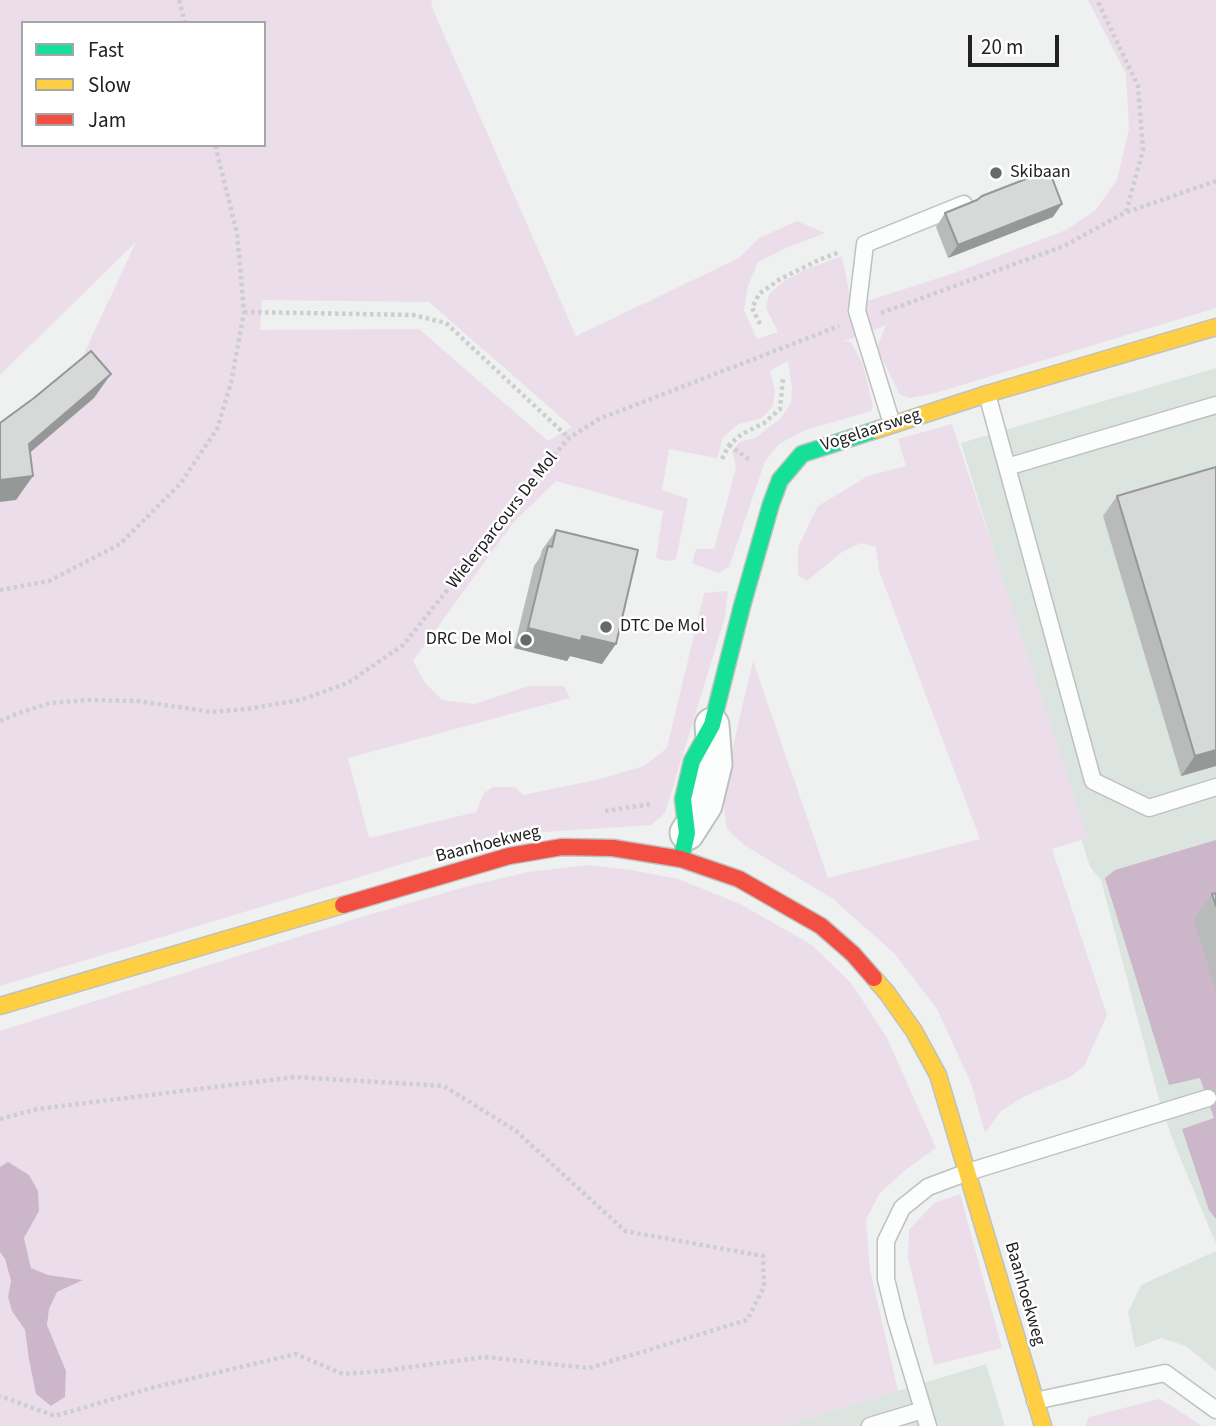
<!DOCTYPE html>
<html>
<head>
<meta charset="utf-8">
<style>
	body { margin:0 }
	#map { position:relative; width:1216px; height:1426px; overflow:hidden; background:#eef1ef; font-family:"Source Sans 3",sans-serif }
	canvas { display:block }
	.legend { position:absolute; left:21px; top:21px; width:245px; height:126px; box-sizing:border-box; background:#fff; border:2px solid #a6a6a6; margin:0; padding:9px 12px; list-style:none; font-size:21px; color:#202120 }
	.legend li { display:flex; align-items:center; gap:14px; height:35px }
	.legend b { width:35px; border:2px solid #a6a6a6 }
	.scale { position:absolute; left:968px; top:35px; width:91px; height:32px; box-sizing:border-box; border:4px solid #202120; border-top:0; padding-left:9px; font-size:21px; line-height:24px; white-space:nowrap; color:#202120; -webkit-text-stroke:5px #fff; paint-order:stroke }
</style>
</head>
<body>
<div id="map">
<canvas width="1216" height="1426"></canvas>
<ul class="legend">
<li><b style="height:9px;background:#16e098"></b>Fast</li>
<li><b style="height:9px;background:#ffcf43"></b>Slow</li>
<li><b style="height:9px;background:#f24e42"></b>Jam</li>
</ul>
<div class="scale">20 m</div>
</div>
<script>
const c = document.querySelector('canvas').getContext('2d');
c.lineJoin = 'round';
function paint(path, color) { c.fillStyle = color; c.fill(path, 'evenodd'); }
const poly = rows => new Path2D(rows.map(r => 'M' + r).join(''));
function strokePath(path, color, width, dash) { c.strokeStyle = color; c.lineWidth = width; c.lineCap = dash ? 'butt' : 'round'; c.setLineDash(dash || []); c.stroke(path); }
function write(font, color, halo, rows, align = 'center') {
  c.font = font + ' "Source Sans 3",sans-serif'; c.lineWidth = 5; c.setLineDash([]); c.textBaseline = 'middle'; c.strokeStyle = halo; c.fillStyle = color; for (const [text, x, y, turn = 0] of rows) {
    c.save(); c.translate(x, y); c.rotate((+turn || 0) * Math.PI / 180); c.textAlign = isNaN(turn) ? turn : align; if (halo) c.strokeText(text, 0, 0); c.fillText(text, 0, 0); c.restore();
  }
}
paint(poly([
	[1216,368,1216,1244,1172,1138,1158,1096,1101,880,1090,867,961,443],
	[1216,1251,1216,1371,1186,1346,1161,1338,1135,1348,1128,1312,1141,1285],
	[986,1364,1005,1426,782,1426]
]), '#dce4df');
paint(poly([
	[0,0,433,0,431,5,576,336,739,258,759,238,797,221,825,233,786,248,758,262,748,286,744,310,757,339,778,332,766,308,769,294,784,281,802,271,842,256,852,306,954,273,1066,230,1096,210,1117,180,1129,129,1126,74,1088,0,1216,0,1216,308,932,394,910,398,900,395,877,348,886,325,864,335,844,341,851,342,863,365,873,406,871,411,806,430,779,444,765,461,729,567,718,573,692,563,696,549,714,549,736,468,732,451,740,442,755,438,781,418,791,403,792,388,788,361,770,371,775,391,773,406,762,418,739,424,723,437,717,458,669,449,662,490,688,499,676,559,667,561,656,558,663,511,556,481,513,523,413,661,425,683,442,700,475,704,529,686,564,686,570,698,348,758,369,838,476,812,484,793,493,787,515,787,523,795,600,779,644,766,667,748,704,593,728,591,725,617,665,813,651,825,498,835,0,986,0,502,16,500,13,475,74,375,136,242,0,375],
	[23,23,264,23,264,145,23,145],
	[262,300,429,302,572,427,548,441,419,329,260,330],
	[952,424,1088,838,1052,849,1107,1015,1084,1066,1070,1077,1025,1096,1001,1111,985,1133,971,1083,937,1009,894,953,833,899,744,845,727,829,723,802,726,776,753,661,828,878,980,839,879,571,876,547,861,543,842,552,807,581,798,575,798,547,818,506,868,476,906,466,898,439],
	[588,865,631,870,678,879,740,904,812,945,852,984,887,1038,936,1148,904,1171,879,1194,866,1220,870,1269,898,1391,782,1426,0,1426,0,1252,5,1259,11,1281,8,1297,12,1311,25,1330,29,1360,36,1394,52,1406,65,1397,66,1371,47,1325,49,1309,57,1292,82,1280,48,1275,31,1268,24,1238,39,1211,9,1163,0,1167,0,1031,358,918,468,886,529,872],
	[960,1194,1002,1348,934,1365,908,1258,909,1230,934,1203],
	[1159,1399,1172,1406,1202,1426,1085,1426,1089,1417]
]), '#ecddeb');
paint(poly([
	[1216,840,1216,1219,1209,1210,1182,1129,1214,1118,1200,1078,1169,1085,1105,878,1115,870],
	[8,1162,29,1175,38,1191,39,1211,24,1238,31,1268,48,1275,83,1280,57,1292,49,1309,47,1325,66,1371,65,1397,51,1406,36,1394,29,1360,25,1330,12,1311,8,1297,11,1281,5,1259,0,1252,0,1167]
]), '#ccb6c9');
const lane = poly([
	[987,394,1093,781,1149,808,1216,787],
	[892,424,857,311,865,244,964,204],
	[1007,467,1216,405],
	[1035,1401,1165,1373,1216,1410],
	[870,1426,923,1410],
	[928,1426,896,1320,886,1279,886,1241,902,1208,928,1187,968,1172,1208,1098]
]);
const street = poly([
	[687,833,705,805,715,764,712,725]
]);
const fast = poly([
	[681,859,687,833,683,799,692,761,712,725,742,606,771,504,780,480,802,454,876,430]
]);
const slow = poly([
	[876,430,987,394,1216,327],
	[874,978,887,993,914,1031,938,1075,1043,1426],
	[0,1006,343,905]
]);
const jam = poly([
	[343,905,509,856,562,847,613,848,681,859,739,879,821,926,853,954,874,978]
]);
strokePath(lane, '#bfc1c0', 19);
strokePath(street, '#bfc1c0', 37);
strokePath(fast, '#bfc1c0', 19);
strokePath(slow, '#bfc1c0', 19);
strokePath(jam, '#bfc1c0', 19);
strokePath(poly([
	[179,0,185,23],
	[1127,212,1216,181],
	[244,312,413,315,446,323,569,438],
	[881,313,1064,246,1126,212,1143,150,1138,86,1097,0],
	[760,324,752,308,759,294,780,279,821,259,840,252],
	[729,445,751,461],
	[722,459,729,445,742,434,764,423,780,409,783,378],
	[0,590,49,581,120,544,180,484,217,429,231,383,244,312,237,233,215,145],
	[0,721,16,714,50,703,89,700,137,701,212,712,247,709,300,700,348,683,403,645,454,582,519,496,569,438,599,419,839,326],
	[605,811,651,804],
	[0,1119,37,1109,295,1077,444,1086,516,1131,625,1231,763,1256,764,1287,747,1320,589,1368,484,1357,382,1371,343,1374,296,1354,151,1388,55,1416,0,1396]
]), '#cdcfce', 4.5, [3.5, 3.5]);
strokePath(lane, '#fcfdfd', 16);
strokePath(street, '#fcfdfd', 33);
strokePath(fast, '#16e098', 16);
strokePath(slow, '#ffcf43', 16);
strokePath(jam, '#f24e42', 16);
paint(poly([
	[945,213,1053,217,948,258,936,227],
	[1117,496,1216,766,1181,776,1103,516],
	[556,530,602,664,570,656,567,661,514,648,534,566,540,557,542,550],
	[1216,893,1216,991,1194,920,1212,894]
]), '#b9bbba');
paint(poly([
	[1062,204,1053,217,948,258,958,245],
	[111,374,94,398,12,468,29,444],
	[33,476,16,500,0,502,0,480],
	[528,628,582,636,616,644,602,664,570,656,567,661,514,648],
	[1216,750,1216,766,1181,776,1195,756]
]), '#969897');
const building = poly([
	[1049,170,1062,204,958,245,945,213,977,200,982,196,1049,170],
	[91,351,111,374,29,444,33,476,0,480,0,423,34,398,91,351],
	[1216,467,1216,750,1195,756,1117,496,1216,467],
	[556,530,638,550,616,644,582,636,581,641,528,628,548,546,552,547,556,530],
	[1216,893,1216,906,1212,894,1216,893]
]);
paint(building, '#d7d9d8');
strokePath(building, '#969897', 2);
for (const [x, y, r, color] of [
	[996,173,7,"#686a68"],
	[606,627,7,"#686a68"],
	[526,640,7,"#686a68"]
]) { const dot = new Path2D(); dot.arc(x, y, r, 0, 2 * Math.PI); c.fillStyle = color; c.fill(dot); strokePath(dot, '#fff', 2.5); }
write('18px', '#202120', '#fff', [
	["Skibaan",1010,173],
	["DTC De Mol",620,627],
	["DRC De Mol",512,640,"right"]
], 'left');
write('18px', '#202120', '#fff', [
	["Vogelaarsweg",871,431,-18],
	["Wielerparcours De Mol",503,521,-52],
	["Baanhoekweg",488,845,-14],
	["Baanhoekweg",1024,1294,74]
]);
</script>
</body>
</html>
